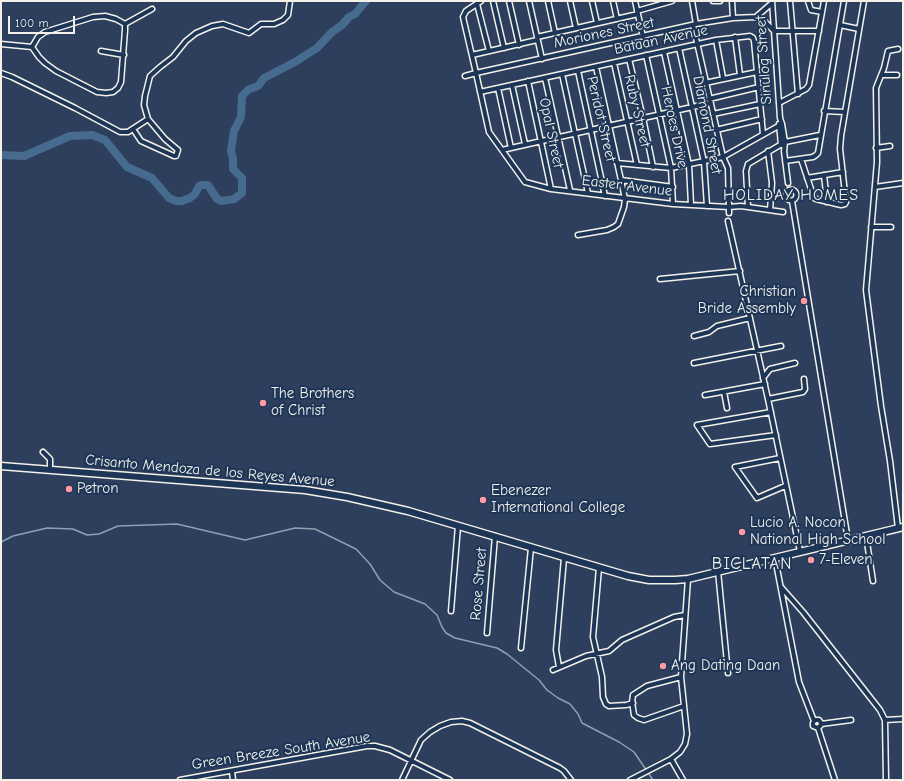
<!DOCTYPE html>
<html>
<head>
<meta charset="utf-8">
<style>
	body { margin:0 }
	#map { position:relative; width:904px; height:781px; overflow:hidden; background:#2d3f5d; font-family:"Comic Neue",sans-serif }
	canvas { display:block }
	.frame { position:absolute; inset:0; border:2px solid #f4f1e8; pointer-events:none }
	.scale { position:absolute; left:8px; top:16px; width:67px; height:18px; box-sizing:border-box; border:2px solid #f4f1e8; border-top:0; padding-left:5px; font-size:12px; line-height:14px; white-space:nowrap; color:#f4f1e8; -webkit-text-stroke:3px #1d3557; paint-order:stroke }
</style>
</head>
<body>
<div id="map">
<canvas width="904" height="781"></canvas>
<div class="frame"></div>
<div class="scale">100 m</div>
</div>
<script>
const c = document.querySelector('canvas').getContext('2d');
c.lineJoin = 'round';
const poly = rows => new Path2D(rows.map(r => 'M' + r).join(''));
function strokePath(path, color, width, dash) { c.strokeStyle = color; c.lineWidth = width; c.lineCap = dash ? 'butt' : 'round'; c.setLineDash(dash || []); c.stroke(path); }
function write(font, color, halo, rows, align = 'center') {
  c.font = font + ' "Comic Neue",sans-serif'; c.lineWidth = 4; c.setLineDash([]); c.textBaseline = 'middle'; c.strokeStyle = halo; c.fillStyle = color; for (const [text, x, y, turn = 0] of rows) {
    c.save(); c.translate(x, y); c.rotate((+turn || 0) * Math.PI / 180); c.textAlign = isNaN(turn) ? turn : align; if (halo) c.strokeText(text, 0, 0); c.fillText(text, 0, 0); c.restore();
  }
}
strokePath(poly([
	[1,542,13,536,47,528,73,529,87,535,99,534,118,526,177,524,245,540,295,528,315,529,356,549,370,564,380,580,394,592,425,604,437,615,442,627,446,633,455,638,497,648,507,654,539,680,547,690,558,698,570,704,578,714,582,723,619,742,634,752,653,780]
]), '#8ca1b3', 1.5);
strokePath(poly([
	[1,155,24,156,70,136,92,135,105,140,127,167,152,178,169,198,176,201,182,201,190,198,195,194,199,186,202,185,208,185,217,199,222,201,234,199,242,193,242,178,233,169,233,159,231,151,234,131,241,117,242,96,249,89,256,87,259,85,264,78,295,62,317,48,332,32,342,25,349,17,355,14,366,1]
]), '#476b8f', 8);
const minor = poly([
	[481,1,466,11,463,17,476,73,696,24,733,18,756,17,772,3],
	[493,1,504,48],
	[509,1,519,45],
	[529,1,542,59],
	[548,1,555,33],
	[570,1,576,28],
	[592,1,597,23],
	[613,1,617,19],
	[635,1,643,37],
	[692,1,696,24],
	[713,1,720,1],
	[732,1,733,18],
	[772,1,780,118,782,124,785,142,784,151,788,183],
	[790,1,798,94],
	[808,1,811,10,822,12],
	[477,4,489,51],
	[637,11,672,1],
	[105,16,116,19,125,24,125,30,121,82,118,88,113,92,106,93,97,92,56,71,45,63,39,57,32,47,38,37,45,32,93,17,105,16],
	[756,17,765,22,774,31,819,31],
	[125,24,152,9],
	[840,25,859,29],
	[537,37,638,14],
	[735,37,740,75],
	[716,40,723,78],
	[1,44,32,47],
	[679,48,704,162,707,206],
	[898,49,888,51,884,68,876,88,877,162,866,290,881,406,890,461,898,528],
	[101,51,124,55],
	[664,52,689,165,691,205],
	[472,55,537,40],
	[646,55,671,168,673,204],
	[629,59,643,118,653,167],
	[614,63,637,165],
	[578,71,605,196],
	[1,73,12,77,75,108,120,132,128,132,148,119,144,105,145,96,150,76,160,67,173,57,186,41,196,33,212,26,223,24,249,33,261,24,274,24,283,20,288,15,290,1],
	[562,74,588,193],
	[882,75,897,75],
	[465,76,476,73,489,132,525,182,551,189,673,204,729,207,728,168,723,157,782,124],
	[545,78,570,190],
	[528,81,551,189],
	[705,83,757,72],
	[512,85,525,144],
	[498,88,511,148],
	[480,92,716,40,750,36,753,38,754,41,763,134],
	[709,99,759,87],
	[779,103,806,89,809,85,824,1],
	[824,111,845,112],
	[713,114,760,104],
	[779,124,781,145],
	[133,129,141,141,174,156,176,156,178,150,165,139,148,119],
	[716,130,762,119],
	[876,148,890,146],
	[502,150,710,103],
	[768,151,772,183,770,210],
	[801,159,814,198,816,199,841,205,845,204,846,202,840,149,841,136,864,1],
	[785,161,813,157,816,155,818,153,844,1],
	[617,163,671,168,723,157,693,25],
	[824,175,827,202],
	[807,178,843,172],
	[621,180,673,187],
	[875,187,903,183],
	'785.5 195a5.5 5.5 0 1 1 11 0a5.5 5.5 0 1 1-11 0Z',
	[792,201,848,540],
	[748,207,746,171,748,164,785,142,820,135],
	[729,213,729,207,741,206,783,212],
	[728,221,768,399,800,551],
	[871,227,891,227],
	[578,235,607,230,614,227,618,224,624,207,625,199,621,180,596,67],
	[660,279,740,271],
	[694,336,709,332,717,326,750,318],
	[694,363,781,346],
	[763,378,770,369,795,363],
	[724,392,727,408],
	[705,395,765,384],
	[768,399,803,392,805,389,804,379],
	[771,412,697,425,710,444,776,435],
	[43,452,50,459,50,470],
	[780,458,735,467,757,498,785,486],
	[866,536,873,581],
	[775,558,799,682,814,721],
	[599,568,593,637,602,677,603,697,606,704,609,706,626,705,633,703],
	[718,571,728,673],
	[781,587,803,612,880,710,885,720,886,780],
	[451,611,458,526],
	[487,633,495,536],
	[521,648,531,548],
	[559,667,556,650,564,558],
	[553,670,586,656,609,651,622,640,674,617,685,615],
	[681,677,647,686,633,695,632,702,634,715,638,718,644,720,684,706],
	[885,720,903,719],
	[821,724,851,720],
	[818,728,821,725,821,723,819,720,815,720,813,723,813,726,818,728,835,780],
	[671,759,683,780],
	[232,771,233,780],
	[180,780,367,746,375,746,390,750,450,780],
	[402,780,421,740,430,732,440,726,451,722,462,721,470,723,560,768,564,771,571,780],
	[630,780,671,759,680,752,685,744,687,734,681,677,688,579]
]);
const secondary = poly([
	[1,466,305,490,347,497,408,511,628,576,649,580,675,580,688,579,903,527]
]);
strokePath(minor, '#f4f1e8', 7);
strokePath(secondary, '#f4f1e8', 9);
strokePath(minor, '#1d3557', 4);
strokePath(secondary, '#1d3557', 6);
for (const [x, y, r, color] of [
	[804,301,4,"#ff9aa2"],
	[263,403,4,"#ff9aa2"],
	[69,489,4,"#ff9aa2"],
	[483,500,4,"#ff9aa2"],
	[742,532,4,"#ff9aa2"],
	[811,560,4,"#ff9aa2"],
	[663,666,4,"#ff9aa2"]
]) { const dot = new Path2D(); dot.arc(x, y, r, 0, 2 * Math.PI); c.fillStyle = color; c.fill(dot); strokePath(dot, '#1d3557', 1.5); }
write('15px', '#f4f1e8', '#1d3557', [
	["Moriones Street",604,33,-12],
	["Bataan Avenue",661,40,-12],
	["Sinulog Street",764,60,-94],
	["Ruby Street",637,111,77],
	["Peridot Street",601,119,77],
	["Diamond Street",707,125,79],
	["Heroes Drive",674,127,78],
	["Opal Street",551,133,78],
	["Easter Avenue",627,186,7],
	["Crisanto Mendoza de los Reyes Avenue",210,471,5],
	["Rose Street",479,584,-85],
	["Green Breeze South Avenue",281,751,-9]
]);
write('15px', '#f4f1e8', '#1d3557', [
	["Christian",796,292,"right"],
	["Bride Assembly",796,309,"right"],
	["The Brothers",271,394],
	["of Christ",271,411],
	["Petron",77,489],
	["Ebenezer",491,491],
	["International College",491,508],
	["Lucio A. Nocon",750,523],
	["National High School",750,540],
	["7-Eleven",819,560],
	["Ang Dating Daan",671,666]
], 'left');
c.letterSpacing = '1px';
write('16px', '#f4f1e8', '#1d3557', [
	["HOLIDAY HOMES",791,195]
]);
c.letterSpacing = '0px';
c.letterSpacing = '1px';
write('17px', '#f4f1e8', '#1d3557', [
	["BICLATAN",752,564]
]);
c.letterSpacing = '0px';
</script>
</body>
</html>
